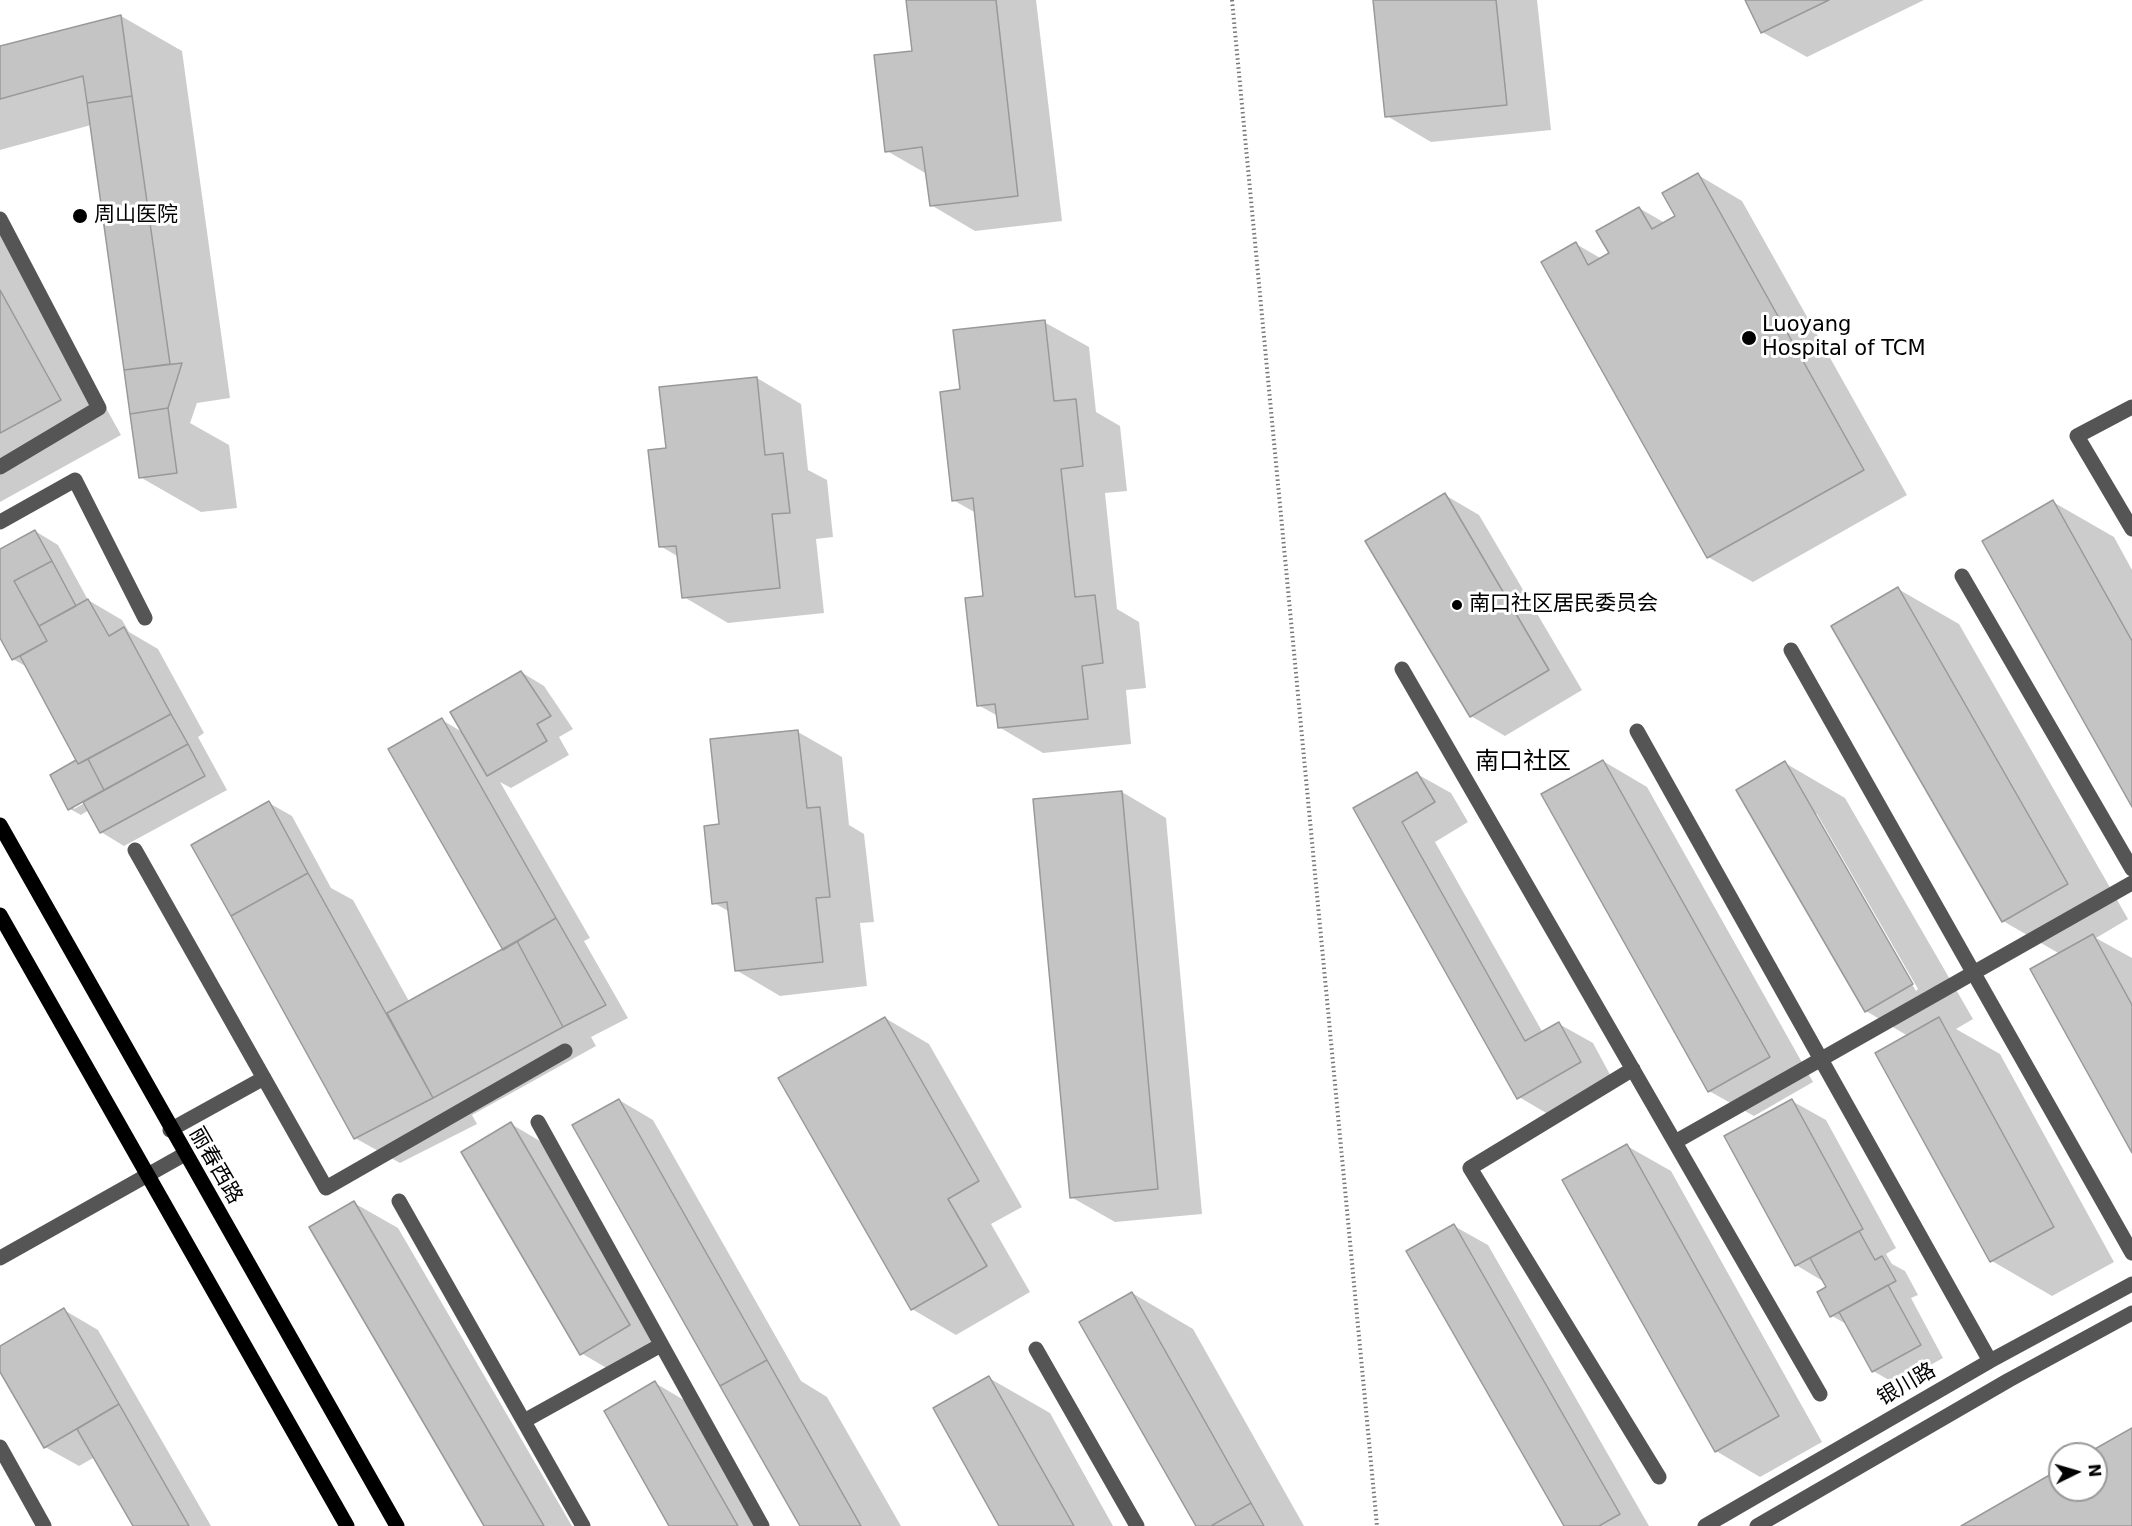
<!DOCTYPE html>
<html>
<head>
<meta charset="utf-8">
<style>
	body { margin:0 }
	#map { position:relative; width:2132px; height:1526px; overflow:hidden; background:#fff; font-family:"DejaVu Sans",sans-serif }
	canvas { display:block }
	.north { position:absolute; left:2048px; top:1442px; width:60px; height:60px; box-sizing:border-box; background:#fff; border:2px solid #999; border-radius:50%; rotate:85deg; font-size:16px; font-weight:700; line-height:24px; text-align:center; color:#000 }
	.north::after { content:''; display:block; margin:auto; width:21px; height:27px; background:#000; clip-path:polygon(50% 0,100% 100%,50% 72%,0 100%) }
</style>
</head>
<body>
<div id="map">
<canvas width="2132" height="1526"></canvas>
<div class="north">N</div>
</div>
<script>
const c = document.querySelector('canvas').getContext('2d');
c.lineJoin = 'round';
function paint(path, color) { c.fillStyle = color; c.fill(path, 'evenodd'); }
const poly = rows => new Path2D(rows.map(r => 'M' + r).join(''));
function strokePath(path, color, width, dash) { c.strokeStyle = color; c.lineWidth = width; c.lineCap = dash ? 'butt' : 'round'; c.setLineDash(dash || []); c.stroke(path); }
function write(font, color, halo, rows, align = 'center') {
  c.font = font + ' "DejaVu Sans","Noto Sans SC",sans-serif'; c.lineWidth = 6; c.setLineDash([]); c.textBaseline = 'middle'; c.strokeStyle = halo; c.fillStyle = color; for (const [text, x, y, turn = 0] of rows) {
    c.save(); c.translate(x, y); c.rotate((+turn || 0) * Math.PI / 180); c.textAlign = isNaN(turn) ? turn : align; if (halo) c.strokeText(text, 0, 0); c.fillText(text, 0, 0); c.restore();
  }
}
paint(poly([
	[908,0,1036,0,1062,221,975,231,931,205,927,174,887,151,913,52],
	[1375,0,1537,0,1551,130,1431,142,1387,116],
	[1747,0,1924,0,1807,57,1762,32],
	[121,16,182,51,230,398,197,403,190,423,229,445,237,508,201,512,140,477,91,125,0,150,0,47],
	[1698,175,1742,201,1907,495,1753,582,1708,557,1576,244,1602,259,1611,254,1639,208,1665,223,1677,217],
	[0,217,121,435,0,502],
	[1044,322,1089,347,1096,412,1120,426,1127,491,1105,493,1117,609,1139,622,1146,688,1126,690,1131,744,1043,753,999,727,998,716,978,705,985,597,976,513,953,500,962,391],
	[757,378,801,404,808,470,827,480,833,537,816,539,824,613,728,623,684,597,679,557,660,546],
	[1445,495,1479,515,1582,690,1505,736,1471,716],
	[2053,502,2114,537,2132,570,2132,804],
	[35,531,58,545,88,600,122,620,129,632,158,649,204,733,198,737,227,790,124,846,101,832,89,810,81,815,70,809,76,762,80,765,27,667,13,659,0,634,0,551],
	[89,797,90,800,74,809,74,805],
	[1898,589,1959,624,2128,919,2096,938,2132,958,2132,1150,2060,954,2003,921],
	[521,672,544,686,573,729,559,737,569,755,511,788,500,782,590,938,584,941,628,1018,591,1037,596,1046,472,1115,477,1124,400,1163,355,1138,269,803,292,816,331,888,353,900,410,1003,505,950,442,720,464,733],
	[798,732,842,757,849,825,864,834,874,922,860,923,867,986,780,996,736,970,730,912,714,903,721,826],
	[1603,761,1647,787,1813,1082,1754,1116,1709,1091],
	[1785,763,1845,798,1973,1019,1956,1029,2000,1054,2114,1262,2052,1296,1992,1261,1908,1036,1866,1011],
	[1813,814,1817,814,1918,989,1916,991],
	[1417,774,1451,793,1468,822,1435,842,1543,1033,1559,1024,1593,1043,1614,1082,1553,1117,1519,1097,1355,808],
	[1122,792,1166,818,1202,1214,1115,1222,1071,1197],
	[885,1018,929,1044,1022,1207,991,1224,1030,1292,956,1335,912,1309],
	[619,1100,653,1120,801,1381,827,1397,901,1526,801,1526],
	[1792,1101,1826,1120,1896,1248,1886,1254,1892,1264,1905,1271,1918,1295,1911,1298,1943,1358,1896,1384,1873,1371,1848,1325,1832,1316,1826,1283,1796,1265],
	[511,1124,545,1144,663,1345,615,1373,581,1353],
	[1627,1146,1671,1171,1822,1442,1760,1477,1716,1451],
	[354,1203,398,1228,572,1526,486,1526],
	[1454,1226,1488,1245,1649,1526,1566,1526],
	[1132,1293,1193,1329,1304,1526,1196,1526,1081,1322],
	[64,1310,98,1330,211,1526,134,1526,95,1457,79,1466,45,1447,0,1369,0,1347],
	[989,1378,1050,1413,1113,1526,1001,1526],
	[655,1383,689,1403,760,1526,671,1526]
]), '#0003');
const building = poly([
	[906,0,996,0,1018,196,930,206,922,147,885,152,874,55,912,51,906,0],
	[1373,0,1496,0,1507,105,1385,117,1373,0],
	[1745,0,1829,0,1761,33,1745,0],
	[121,15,132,96,87,103,83,76,0,99,0,46,121,15],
	[132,96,170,364,124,370,87,103,132,96],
	[1698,173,1864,470,1707,558,1541,262,1576,242,1588,265,1609,253,1596,231,1639,207,1652,229,1675,216,1662,193,1698,173],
	[0,290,61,400,0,433,0,290],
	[1045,320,1054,401,1076,399,1083,466,1061,469,1075,597,1095,595,1103,663,1082,666,1088,719,998,728,995,704,977,706,965,598,983,596,973,498,952,501,940,392,960,389,953,330,1045,320],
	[182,363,168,408,130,414,124,370,182,363],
	[757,377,765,455,783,453,790,513,772,514,780,588,682,598,676,546,659,547,648,450,666,448,659,387,757,377],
	[168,408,177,473,139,478,130,414,168,408],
	[1445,493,1549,670,1470,717,1365,541,1445,493],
	[2053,500,2132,641,2132,807,1982,541,2053,500],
	[35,530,52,561,14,581,47,641,12,660,0,638,0,549,35,530],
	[52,561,76,606,39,626,14,581,52,561],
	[1898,587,2068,884,2002,922,1831,626,1898,587],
	[88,599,109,636,124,627,171,714,78,764,20,656,47,641,39,626,88,599],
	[521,671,551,716,537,724,547,741,487,776,450,712,521,671],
	[171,714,188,744,104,790,88,759,171,714],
	[442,718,556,918,503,950,388,749,442,718],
	[798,730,807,808,820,807,830,897,816,898,823,962,735,971,727,902,712,904,704,826,719,824,710,739,798,730],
	[188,744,205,776,100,833,83,802,188,744],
	[88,759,104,790,68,810,50,775,76,760,78,764,88,759],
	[1603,760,1770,1057,1708,1092,1541,794,1603,760],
	[1785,761,1913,984,1865,1012,1736,790,1785,761],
	[1417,772,1435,802,1402,822,1525,1041,1559,1022,1581,1062,1517,1099,1353,808,1417,772],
	[1122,791,1158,1189,1070,1198,1033,799,1122,791],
	[269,801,308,873,231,916,191,845,269,801],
	[308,873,433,1098,354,1139,231,916,308,873],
	[556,918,606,1005,563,1027,517,941,556,918],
	[2093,934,2132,1005,2132,1153,2030,969,2093,934],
	[517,941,563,1027,433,1098,387,1013,517,941],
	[885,1017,979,1181,948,1199,987,1266,911,1310,778,1078,885,1017],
	[1939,1017,2054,1227,1990,1262,1875,1053,1939,1017],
	[619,1099,767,1360,720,1386,572,1125,619,1099],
	[1792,1099,1863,1229,1795,1266,1724,1136,1792,1099],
	[511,1122,630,1325,580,1355,461,1152,511,1122],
	[1627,1144,1779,1416,1715,1452,1562,1180,1627,1144],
	[354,1201,544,1526,484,1526,309,1227,354,1201],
	[1454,1224,1620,1514,1599,1526,1564,1526,1406,1251,1454,1224],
	[1859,1231,1875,1260,1882,1256,1896,1281,1830,1317,1817,1292,1826,1287,1810,1258,1859,1231],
	[1888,1285,1921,1345,1872,1372,1839,1312,1888,1285],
	[1132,1292,1251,1503,1211,1526,1196,1526,1079,1322,1132,1292],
	[64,1308,119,1404,44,1448,0,1372,0,1346,64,1308],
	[767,1360,861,1526,800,1526,720,1386,767,1360],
	[989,1376,1074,1526,999,1526,933,1408,989,1376],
	[655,1381,738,1526,669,1526,604,1411,655,1381],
	[119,1404,189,1526,133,1526,77,1429,119,1404],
	[2132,1428,2132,1526,1961,1526,2060,1469,2060,1490,2096,1490,2096,1454,2086,1454,2132,1428],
	[1251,1503,1264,1526,1211,1526,1251,1503]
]);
paint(building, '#c4c4c4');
strokePath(building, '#999', 1.5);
strokePath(poly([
	[1232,0,1377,1526]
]), '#777', 4, [1.5, 3]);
strokePath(poly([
	[0,219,99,408,0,467],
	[2132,407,2077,436,2132,529],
	[0,522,75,480,145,618],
	[1962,576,2132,869],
	[1791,650,2132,1253],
	[1402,669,1820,1394],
	[1637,731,1990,1361],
	[135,850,326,1188,565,1051],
	[1633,1069,1470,1168,1659,1477],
	[538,1122,762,1526],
	[170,1130,264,1078],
	[1675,1142,2132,883],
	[399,1201,583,1526],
	[0,1258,185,1154],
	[1036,1349,1137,1526],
	[524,1421,661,1345],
	[0,1447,44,1526],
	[1705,1526,1990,1361,2132,1284],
	[1757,1526,2009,1380,2132,1313]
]), '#555', 15);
strokePath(poly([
	[0,825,397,1526],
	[0,915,347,1526]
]), '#000', 15);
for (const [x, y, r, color] of [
	[80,216,8,"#000"],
	[1749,338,8,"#000"],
	[1457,605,6,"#000"]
]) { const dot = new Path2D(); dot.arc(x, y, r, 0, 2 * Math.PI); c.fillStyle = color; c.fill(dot); strokePath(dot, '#fff', 2); }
write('21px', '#000', '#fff', [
	["周山医院",94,216],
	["Luoyang",1762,326],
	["Hospital of TCM",1762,350],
	["南口社区居民委员会",1469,605]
], 'left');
write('21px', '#000', '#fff', [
	["丽春西路",215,1166,60],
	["银川路",1907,1385,-30]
]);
write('24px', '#000', '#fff', [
	["南口社区",1523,763]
]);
</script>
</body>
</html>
